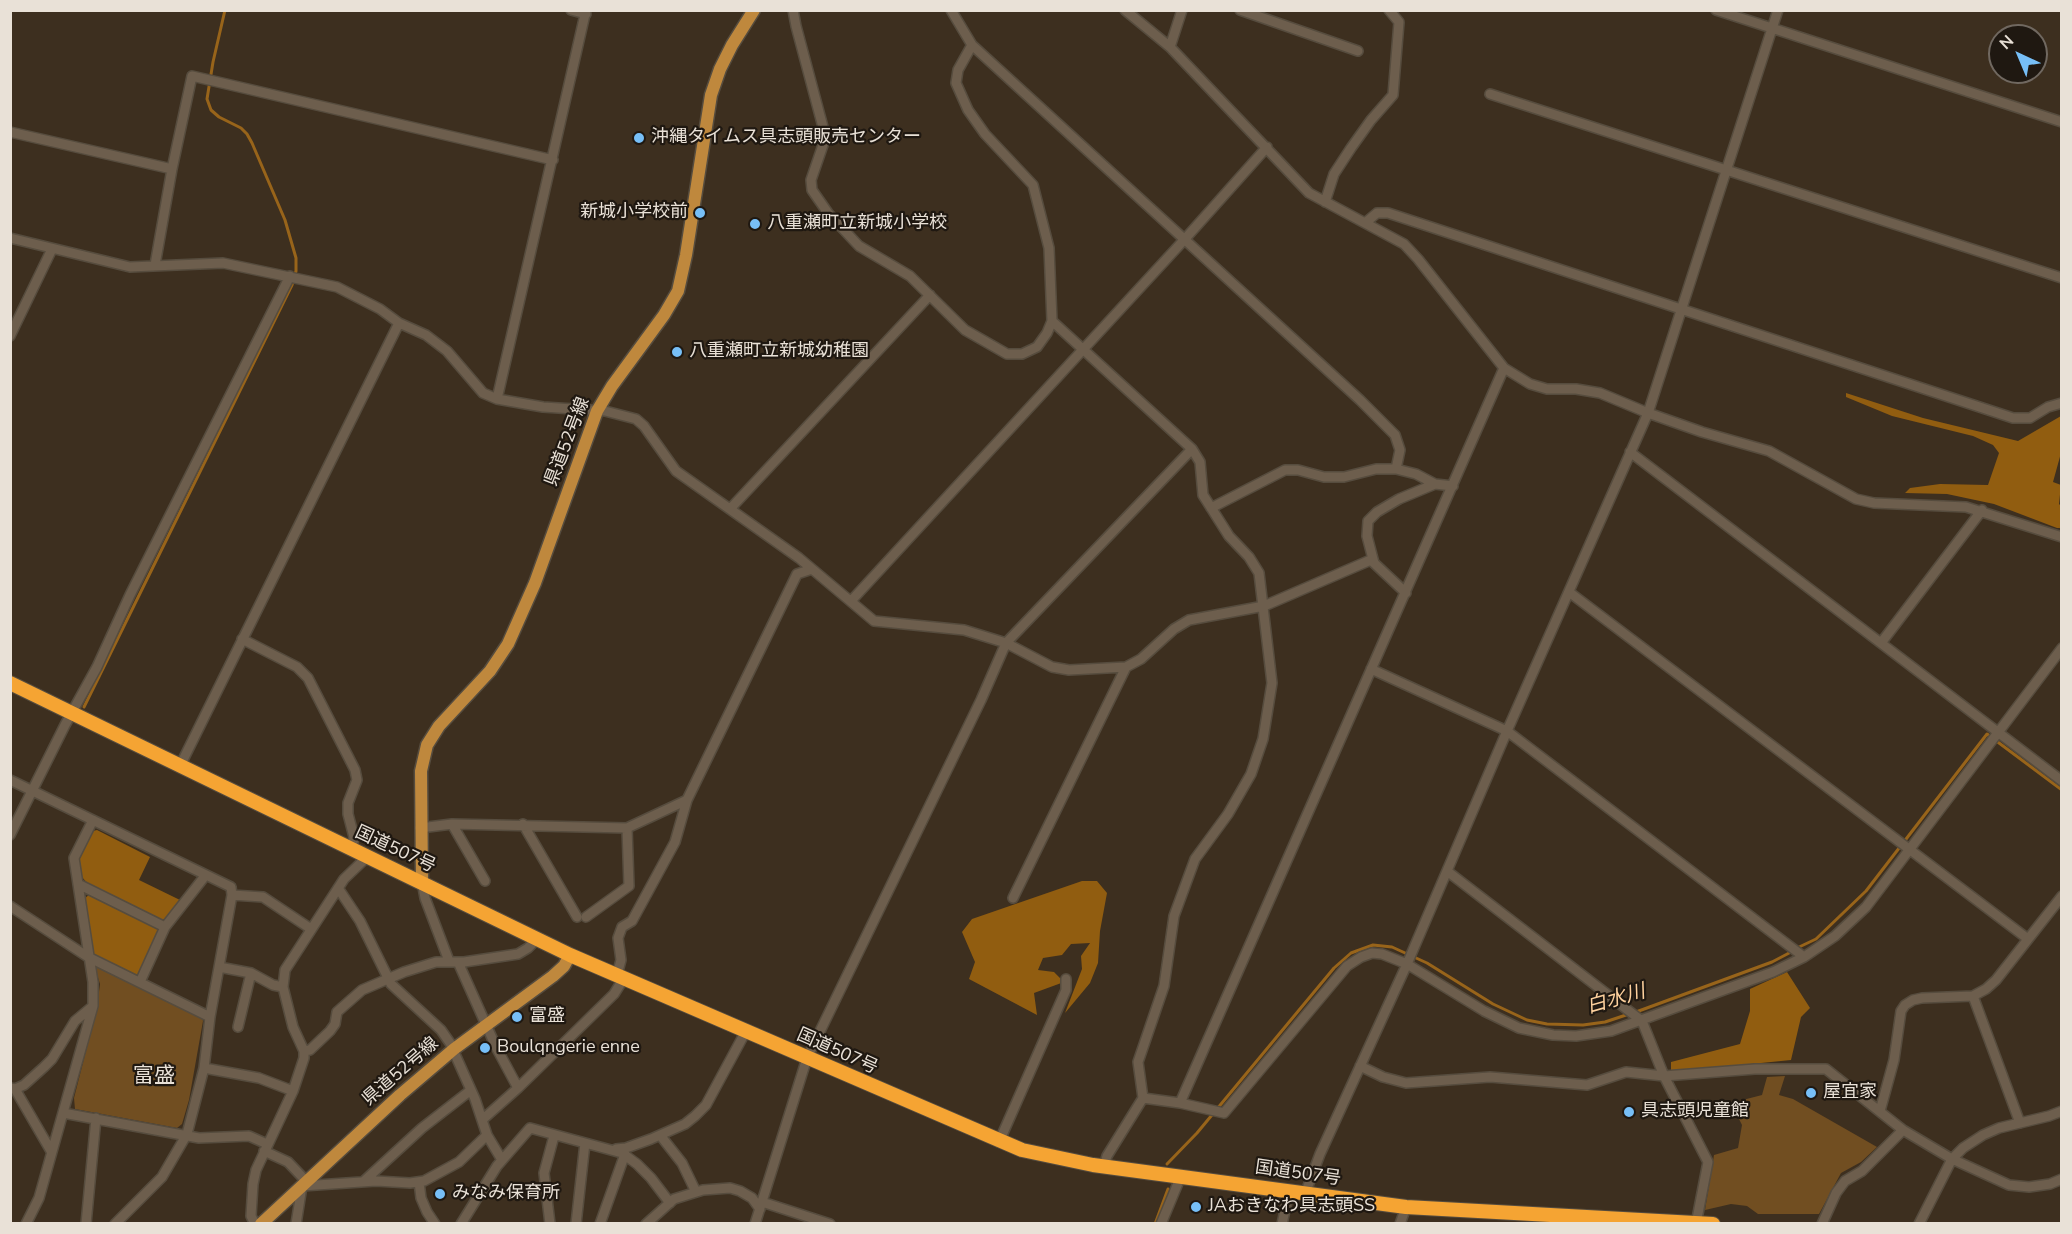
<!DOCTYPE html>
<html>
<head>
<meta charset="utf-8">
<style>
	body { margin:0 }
	#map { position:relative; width:2072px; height:1234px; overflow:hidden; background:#3d2f1f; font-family:"Nunito Sans",sans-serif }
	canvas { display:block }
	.frame { position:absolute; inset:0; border:12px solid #e9e1d7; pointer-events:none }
	.north { position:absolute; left:1988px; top:24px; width:60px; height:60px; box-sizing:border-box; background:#1f1811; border:2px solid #706860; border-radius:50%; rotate:316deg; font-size:16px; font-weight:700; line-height:24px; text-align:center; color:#e9e1d7 }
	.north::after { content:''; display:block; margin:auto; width:21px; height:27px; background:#77bff7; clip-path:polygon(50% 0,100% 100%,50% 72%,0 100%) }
</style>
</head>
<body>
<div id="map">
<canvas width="2072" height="1234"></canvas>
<div class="frame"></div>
<div class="north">N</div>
</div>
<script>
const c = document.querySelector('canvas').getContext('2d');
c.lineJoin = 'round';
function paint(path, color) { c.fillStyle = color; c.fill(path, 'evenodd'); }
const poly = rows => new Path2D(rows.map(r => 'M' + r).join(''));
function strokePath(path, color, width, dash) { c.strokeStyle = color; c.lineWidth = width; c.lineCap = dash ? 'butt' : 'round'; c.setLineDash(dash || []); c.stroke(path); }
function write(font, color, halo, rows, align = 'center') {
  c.font = font + ' "Nunito Sans","Noto Sans JP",sans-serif'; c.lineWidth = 4.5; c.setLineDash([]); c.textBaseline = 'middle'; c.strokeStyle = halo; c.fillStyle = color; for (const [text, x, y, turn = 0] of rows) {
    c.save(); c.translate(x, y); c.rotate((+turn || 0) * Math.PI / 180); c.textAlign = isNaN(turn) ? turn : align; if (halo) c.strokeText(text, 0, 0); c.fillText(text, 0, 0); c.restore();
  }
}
paint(poly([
	[94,965,202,1016,203,1021,189,1100,182,1124,177,1128,75,1109,74,1098,97,1007,100,984],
	[1785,1076,1779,1095,1793,1099,1877,1147,1861,1162,1841,1173,1819,1214,1758,1214,1747,1206,1731,1204,1705,1210,1714,1155,1738,1148,1742,1125,1731,1103,1762,1095,1767,1077]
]), '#714e21');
paint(poly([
	[1846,393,1923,418,2018,441,2061,416,2061,453,2053,482,2061,485,2059,504,2061,506,2061,528,2057,528,1994,504,1947,494,1905,493,1910,488,1940,484,1988,485,1999,453,1993,445,1973,436,1892,416,1846,397],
	[97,830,150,857,139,880,180,900,166,919,161,920,88,884,81,876,79,860,93,831],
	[1082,881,1097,881,1107,893,1100,931,1098,963,1090,983,1065,1013,1082,969,1081,956,1090,943,1071,944,1062,955,1043,958,1038,970,1054,972,1064,982,1034,993,1037,1015,969,979,975,962,962,932,972,919],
	[90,894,158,928,160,931,139,975,135,976,97,957,92,953,84,899],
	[1787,972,1810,1008,1801,1017,1791,1060,1671,1072,1671,1062,1740,1044,1750,1011,1750,989]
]), '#915d10');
strokePath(poly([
	[84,707,292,285,296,271,296,258,285,220,252,143,247,134,241,128,219,117,211,110,207,99,213,62,225,10],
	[1797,948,1816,939,1866,891,1987,734,2062,790],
	[1636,1012,1772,962,1791,952],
	[1167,1164,1197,1133,1334,968,1351,953,1373,945,1392,947,1427,963,1493,1004,1527,1020,1547,1024,1583,1025,1605,1022,1629,1014],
	[1155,1224,1168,1189]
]), '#98641a', 3);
const minor = poly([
	[571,10,586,14],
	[793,10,796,26,823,127,823,145,811,180,812,190,828,213,859,246,910,276,965,330,1007,354,1022,354,1037,347,1047,333,1052,321,1049,248,1033,185,985,134,968,110,956,83,958,70,972,45],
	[951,10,972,45,1360,400,1395,435,1400,450,1396,469],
	[1125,10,1170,47,1309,193,1404,244,1418,259,1504,368,1530,384,1547,389,1576,389,1600,393,1648,413,1702,432,1769,451,1856,499,1874,503,1966,507,2062,537],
	[1240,10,1358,51],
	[1716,10,2062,122],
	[1170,47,1182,10],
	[1490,94,2062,278],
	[10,132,172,169],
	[1325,202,1334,174,1351,148,1371,120,1393,95,1399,22,1389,10],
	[1365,223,1377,213,1388,213,2013,418,2030,418,2048,407,2062,403],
	[10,238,130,267,223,263,337,287,380,309,399,323,426,335,447,351,483,393,497,399,543,407,605,411,636,419,644,426,676,471,799,558,874,621,964,630,1006,643,1052,667,1069,670,1126,667,1141,659,1174,629,1189,620,1264,606,1373,559],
	[155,265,172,169,192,76,553,160],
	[1052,321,1192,449,1200,462,1203,495,1229,536,1249,557,1259,573,1272,683,1263,739,1251,774,1228,814,1195,859,1174,916,1164,986,1138,1062,1143,1098,1107,1156,1104,1166],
	[10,336,52,249],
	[497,399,586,10],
	[1630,452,2062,781],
	[1211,508,1285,470,1298,470,1324,477,1344,477,1376,469,1396,469,1416,474,1435,484,1453,486],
	[730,509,930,295],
	[1569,592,2028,939],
	[1406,593,1374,563,1367,536,1368,521,1377,512,1399,499,1435,484],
	[851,601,1184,240,1267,147],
	[242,639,297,667,308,678,355,770,357,780,348,803,348,814,354,837,352,849],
	[1881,643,1982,510],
	[1371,669,1507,731,1804,957],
	[180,766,399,323],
	[10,780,231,887,232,895,210,1017,204,1068,187,1134,162,1177,115,1224],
	[452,824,485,881],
	[523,824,577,917],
	[420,828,452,824,627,828,687,800],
	[627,828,629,886],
	[10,835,65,725,97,667,130,595,290,276],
	[1447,871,1642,1021,1664,1076,1708,1162,1696,1224],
	[422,882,425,898,449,961],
	[78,884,165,927],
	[338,888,360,921,391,984,441,1030,450,1043,475,1099,487,1135,502,1160],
	[232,895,263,897,311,929],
	[1013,898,1126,667],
	[10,906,88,957,210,1017],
	[586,917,629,886],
	[458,962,496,1047,518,1088],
	[219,967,251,973,273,985,283,987],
	[617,975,621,960,618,938,622,927,632,921,675,842,687,800,797,574,812,569],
	[140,982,165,927,205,876],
	[1973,996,2020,1123],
	[238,1027,251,973],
	[304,1051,310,1050,330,1031,335,1024,337,1012,362,990,404,972,436,962,464,962,518,954,528,948,537,939],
	[1360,1066,1383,1077,1406,1083,1490,1077,1587,1085,1626,1072,1664,1076,1755,1069,1826,1069,1903,1130,1952,1159,2009,1185,2029,1187,2050,1184,2062,1179],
	[204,1068,259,1078,293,1091],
	[10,1088,15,1089,24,1085,44,1067,52,1059,75,1021,93,1006],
	[15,1089,51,1151],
	[1143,1098,1180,1103,1224,1113,1347,966,1361,957,1372,953,1382,954,1407,964,1484,1011,1519,1028,1553,1035,1576,1036,1611,1031,1773,972,1804,957,1835,936,1866,907,2062,648],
	[1180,1103,1504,368],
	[1880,1111,1894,1060,1901,1011,1905,1005,1913,1000,1922,998,1973,996,1986,989,1996,980,2062,896],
	[63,1113,199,1138,249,1136,267,1144],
	[482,1120,518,1088,614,994,624,978],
	[660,1135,682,1163,696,1192],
	[999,1142,1066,990,1066,979],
	[616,1149,626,1148,651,1139,685,1124,695,1116,706,1105,746,1031],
	[264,1151,288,1162,307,1182],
	[363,1182,422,1128,471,1090],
	[419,1182,421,1198,427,1212,435,1224],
	[1305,1194,1320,1154,1407,964,1507,731,1648,413,1778,10],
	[762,1202,830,1224],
	[26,1224,39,1198,93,1006,93,982,74,858,93,820],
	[86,1224,96,1118],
	[255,1224,251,1216,253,1184,256,1170,293,1091,304,1058,304,1051,293,1027,283,987,285,970,344,879,368,856],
	[296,1224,302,1186,376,1181,410,1183,424,1181,459,1162,487,1135],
	[461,1224,497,1166,530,1128,622,1153,637,1164,651,1178,670,1203],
	[550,1224,544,1173,554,1136],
	[576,1224,585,1143],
	[600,1224,625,1154],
	[646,1224,674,1199,703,1190,730,1188,740,1191,752,1198,760,1209],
	[755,1224,807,1058,981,700,1006,643,1192,449],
	[1161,1224,1181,1176],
	[1282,1224,1289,1192],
	[1400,1224,1406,1207],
	[1822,1224,1836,1193,1845,1181,1862,1171,1903,1130],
	[1919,1224,1952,1159,1963,1148,1983,1135,1999,1128,2049,1116,2062,1111]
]);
const major = poly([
	[422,882,421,771,427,745,439,726,490,671,508,644,535,583,597,411,612,386,664,315,678,291,686,255,711,95,720,69,732,45,754,10],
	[261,1224,400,1095,454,1049,553,976,564,966,570,955]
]);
const highway = poly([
	[10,683,570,955,1022,1150,1093,1165,1406,1207,1713,1224]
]);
strokePath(minor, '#564c3e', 12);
strokePath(major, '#564c3e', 15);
strokePath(highway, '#564c3e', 16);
strokePath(minor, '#6d5e4d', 9);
strokePath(major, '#bf883d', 12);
strokePath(highway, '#f5a433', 14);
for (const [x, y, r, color] of [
	[639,138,6,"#77bff7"],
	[700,213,6,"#77bff7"],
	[755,224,6,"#77bff7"],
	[677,352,6,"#77bff7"],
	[517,1017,6,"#77bff7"],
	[485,1048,6,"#77bff7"],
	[1811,1093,6,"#77bff7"],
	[1629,1112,6,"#77bff7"],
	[440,1194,6,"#77bff7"],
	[1196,1207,6,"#77bff7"]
]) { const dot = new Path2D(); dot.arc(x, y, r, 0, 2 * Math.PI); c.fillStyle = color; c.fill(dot); strokePath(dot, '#1f1811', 2); }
write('18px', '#e9e1d7', '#1f1811', [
	["沖縄タイムス具志頭販売センター",651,138],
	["新城小学校前",688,213,"right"],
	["八重瀬町立新城小学校",767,224],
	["八重瀬町立新城幼稚園",689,352],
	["富盛",529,1017],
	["Boulqngerie enne",497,1048],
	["屋宜家",1823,1093],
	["具志頭児童館",1641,1112],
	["みなみ保育所",452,1194],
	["JAおきなわ具志頭SS",1208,1207]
], 'left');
write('18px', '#e9e1d7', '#1f1811', [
	["県道52号線",568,442,-69],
	["国道507号",395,850,25],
	["国道507号",837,1052,24],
	["県道52号線",401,1072,-41],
	["国道507号",1298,1174,8]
]);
write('italic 20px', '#fdd09d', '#1f1811', [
	["白水川",1616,1000,-16]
]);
write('21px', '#e9e1d7', '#1f1811', [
	["富盛",154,1077]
]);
</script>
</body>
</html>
